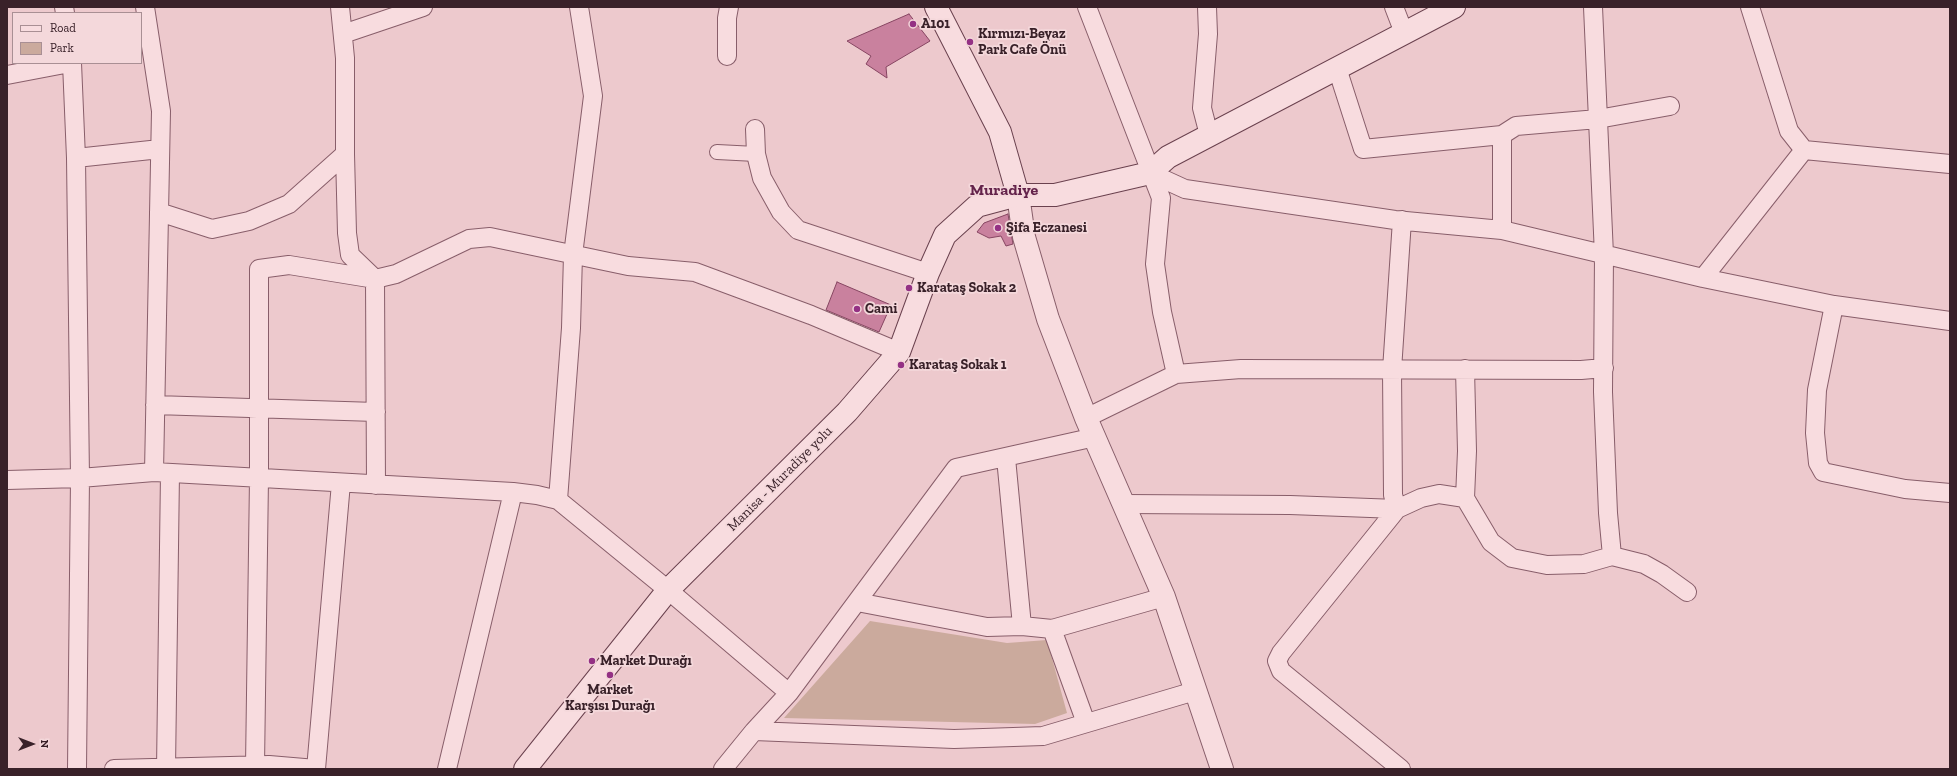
<!DOCTYPE html>
<html>
<head>
<meta charset="utf-8">
<style>
	body { margin:0 }
	#map { position:relative; width:1957px; height:776px; overflow:hidden; background:#edc9cd; font-family:"Zilla Slab",serif }
	canvas { display:block }
	.frame { position:absolute; inset:0; border:8px solid #392129; pointer-events:none }
	.legend { position:absolute; left:12px; top:12px; width:130px; height:52px; box-sizing:border-box; background:#f4d8db; border:1px solid #a98f94; margin:0; padding:5px 7px; list-style:none; font-size:12px; color:#392129 }
	.legend li { display:flex; align-items:center; gap:8px; height:20px }
	.legend b { width:20px; border:1px solid #a98f94 }
	.north { position:absolute; left:12px; top:724px; width:40px; height:40px; -webkit-text-stroke:3px #f4d8db; paint-order:stroke; rotate:90deg; font-size:11px; font-weight:700; line-height:16px; text-align:center; color:#392129 }
	.north::after { content:''; display:block; margin:auto; width:14px; height:18px; background:#392129; clip-path:polygon(50% 0,100% 100%,50% 72%,0 100%) }
</style>
</head>
<body>
<div id="map">
<canvas width="1957" height="776"></canvas>
<div class="frame"></div>
<ul class="legend">
<li><b style="height:5px;background:#f8dcdf"></b>Road</li>
<li><b style="height:11px;background:#cbaa9d"></b>Park</li>
</ul>
<div class="north">N</div>
</div>
<script>
const c = document.querySelector('canvas').getContext('2d');
c.lineJoin = 'round';
function paint(path, color) { c.fillStyle = color; c.fill(path, 'evenodd'); }
const poly = rows => new Path2D(rows.map(r => 'M' + r).join(''));
function strokePath(path, color, width, dash) { c.strokeStyle = color; c.lineWidth = width; c.lineCap = dash ? 'butt' : 'round'; c.setLineDash(dash || []); c.stroke(path); }
function write(font, color, halo, rows, align = 'center') {
  c.font = font + ' "Zilla Slab",serif'; c.lineWidth = 3.5; c.setLineDash([]); c.textBaseline = 'middle'; c.strokeStyle = halo; c.fillStyle = color; for (const [text, x, y, turn = 0] of rows) {
    c.save(); c.translate(x, y); c.rotate((+turn || 0) * Math.PI / 180); c.textAlign = isNaN(turn) ? turn : align; if (halo) c.strokeText(text, 0, 0); c.fillText(text, 0, 0); c.restore();
  }
}
paint(poly([
	[870,621,1007,643,1047,640,1067,713,1035,724,784,718]
]), '#cbaa9d');
const building = poly([
	[909,14,930,41,886,67,887,78,866,64,871,56,847,41,909,14],
	[1008,214,1013,244,1006,246,1001,236,989,238,977,232,984,223,1008,214],
	[837,282,891,305,879,332,826,310,837,282]
]);
paint(building, '#c9819e');
strokePath(building, '#864561', 1);
const pedestrian = poly([
	[717,152,756,154]
]);
const minor = poly([
	[64,7,65,13],
	[145,7,161,111,154,472],
	[1087,7,1161,198,1155,264,1162,312,1176,374],
	[1207,7,1208,34,1202,108,1209,135],
	[1394,7,1404,33],
	[1593,7,1604,255,1603,392,1608,513,1612,556],
	[1750,7,1789,131,1804,150,1950,164],
	[343,34,423,7],
	[727,56,727,18,729,7],
	[72,63,76,158,80,478,77,769],
	[1337,68,1363,149,1502,135,1516,126,1598,119,1670,106],
	[7,75,70,63],
	[755,129,756,154,762,178,781,212,798,230,928,273],
	[1502,135,1502,230],
	[345,154,347,233,350,255,375,279,396,274,469,239,490,237,628,266,695,272,811,315,899,352],
	[76,158,160,149],
	[1150,173,1185,189,1395,220,1502,230,1703,278,1834,305,1950,321],
	[159,212,212,229,249,221,289,204,345,154,345,58,340,7],
	[1703,278,1804,150],
	[1834,305,1817,390,1815,433,1818,463,1823,472,1905,489,1950,493],
	[1465,369,1467,451,1465,498,1491,542,1512,558,1547,565,1584,564,1612,556,1644,564,1662,574,1687,592],
	[155,405,376,412],
	[1086,418,1176,374,1241,369,1581,370,1604,368],
	[1006,458,1022,626],
	[7,480,80,478,154,472,513,492,537,495,558,500,668,590,789,693],
	[558,500,571,328,573,255,593,96,579,7],
	[1124,504,1290,505,1397,509],
	[1397,509,1393,495,1392,370,1402,220],
	[857,602,987,627,1022,626,1052,629,1164,597],
	[1052,629,1086,723],
	[754,731,954,739,1043,736,1195,691],
	[255,766,259,478,259,269,289,265,375,279,376,485],
	[114,769,269,765,316,769],
	[166,769,170,473],
	[316,769,341,483],
	[447,769,513,492],
	[723,769,754,731,789,693,956,468,1095,437],
	[1401,769,1281,671,1277,661,1281,653,1397,509,1421,498,1439,494,1465,498]
]);
const tertiary = poly([
	[1018,195,1024,237,1048,319,1086,418,1164,597,1222,769]
]);
const secondary = poly([
	[936,7,1000,132,1018,195],
	[525,769,668,590,847,412,899,352,928,273,945,235,977,206,1018,195,1055,195,1150,173,1168,157,1454,7]
]);
strokePath(pedestrian, '#885e6a', 16);
strokePath(minor, '#885e6a', 20);
strokePath(tertiary, '#885e6a', 24);
strokePath(secondary, '#6a414e', 24);
strokePath(pedestrian, '#f8dcdf', 14);
strokePath(minor, '#f8dcdf', 18);
strokePath(tertiary, '#f8dcdf', 22);
strokePath(secondary, '#f8dcdf', 22);
for (const [x, y, r, color] of [
	[913,24,4,"#943184"],
	[970,42,4,"#943184"],
	[998,228,4,"#943184"],
	[909,288,4,"#943184"],
	[857,309,4,"#943184"],
	[901,365,4,"#943184"],
	[592,661,4,"#943184"],
	[610,675,4,"#943184"]
]) { const dot = new Path2D(); dot.arc(x, y, r, 0, 2 * Math.PI); c.fillStyle = color; c.fill(dot); strokePath(dot, '#f4d8db', 1.5); }
write('bold 14px', '#392129', '#f4d8db', [
	["A101",921,24],
	["Kırmızı-Beyaz",978,34],
	["Park Cafe Önü",978,50],
	["Şifa Eczanesi",1006,228],
	["Karataş Sokak 2",917,288],
	["Cami",865,309],
	["Karataş Sokak 1",909,365],
	["Market Durağı",600,661],
	["Market",610,690,"center"],
	["Karşısı Durağı",610,706,"center"]
], 'left');
write('14px', '#392129', '#f4d8db', [
	["Manisa - Muradiye yolu",780,479,-45]
]);
write('bold 16px', '#64234b', '#f4d8db', [
	["Muradiye",1004,190]
]);
</script>
</body>
</html>
